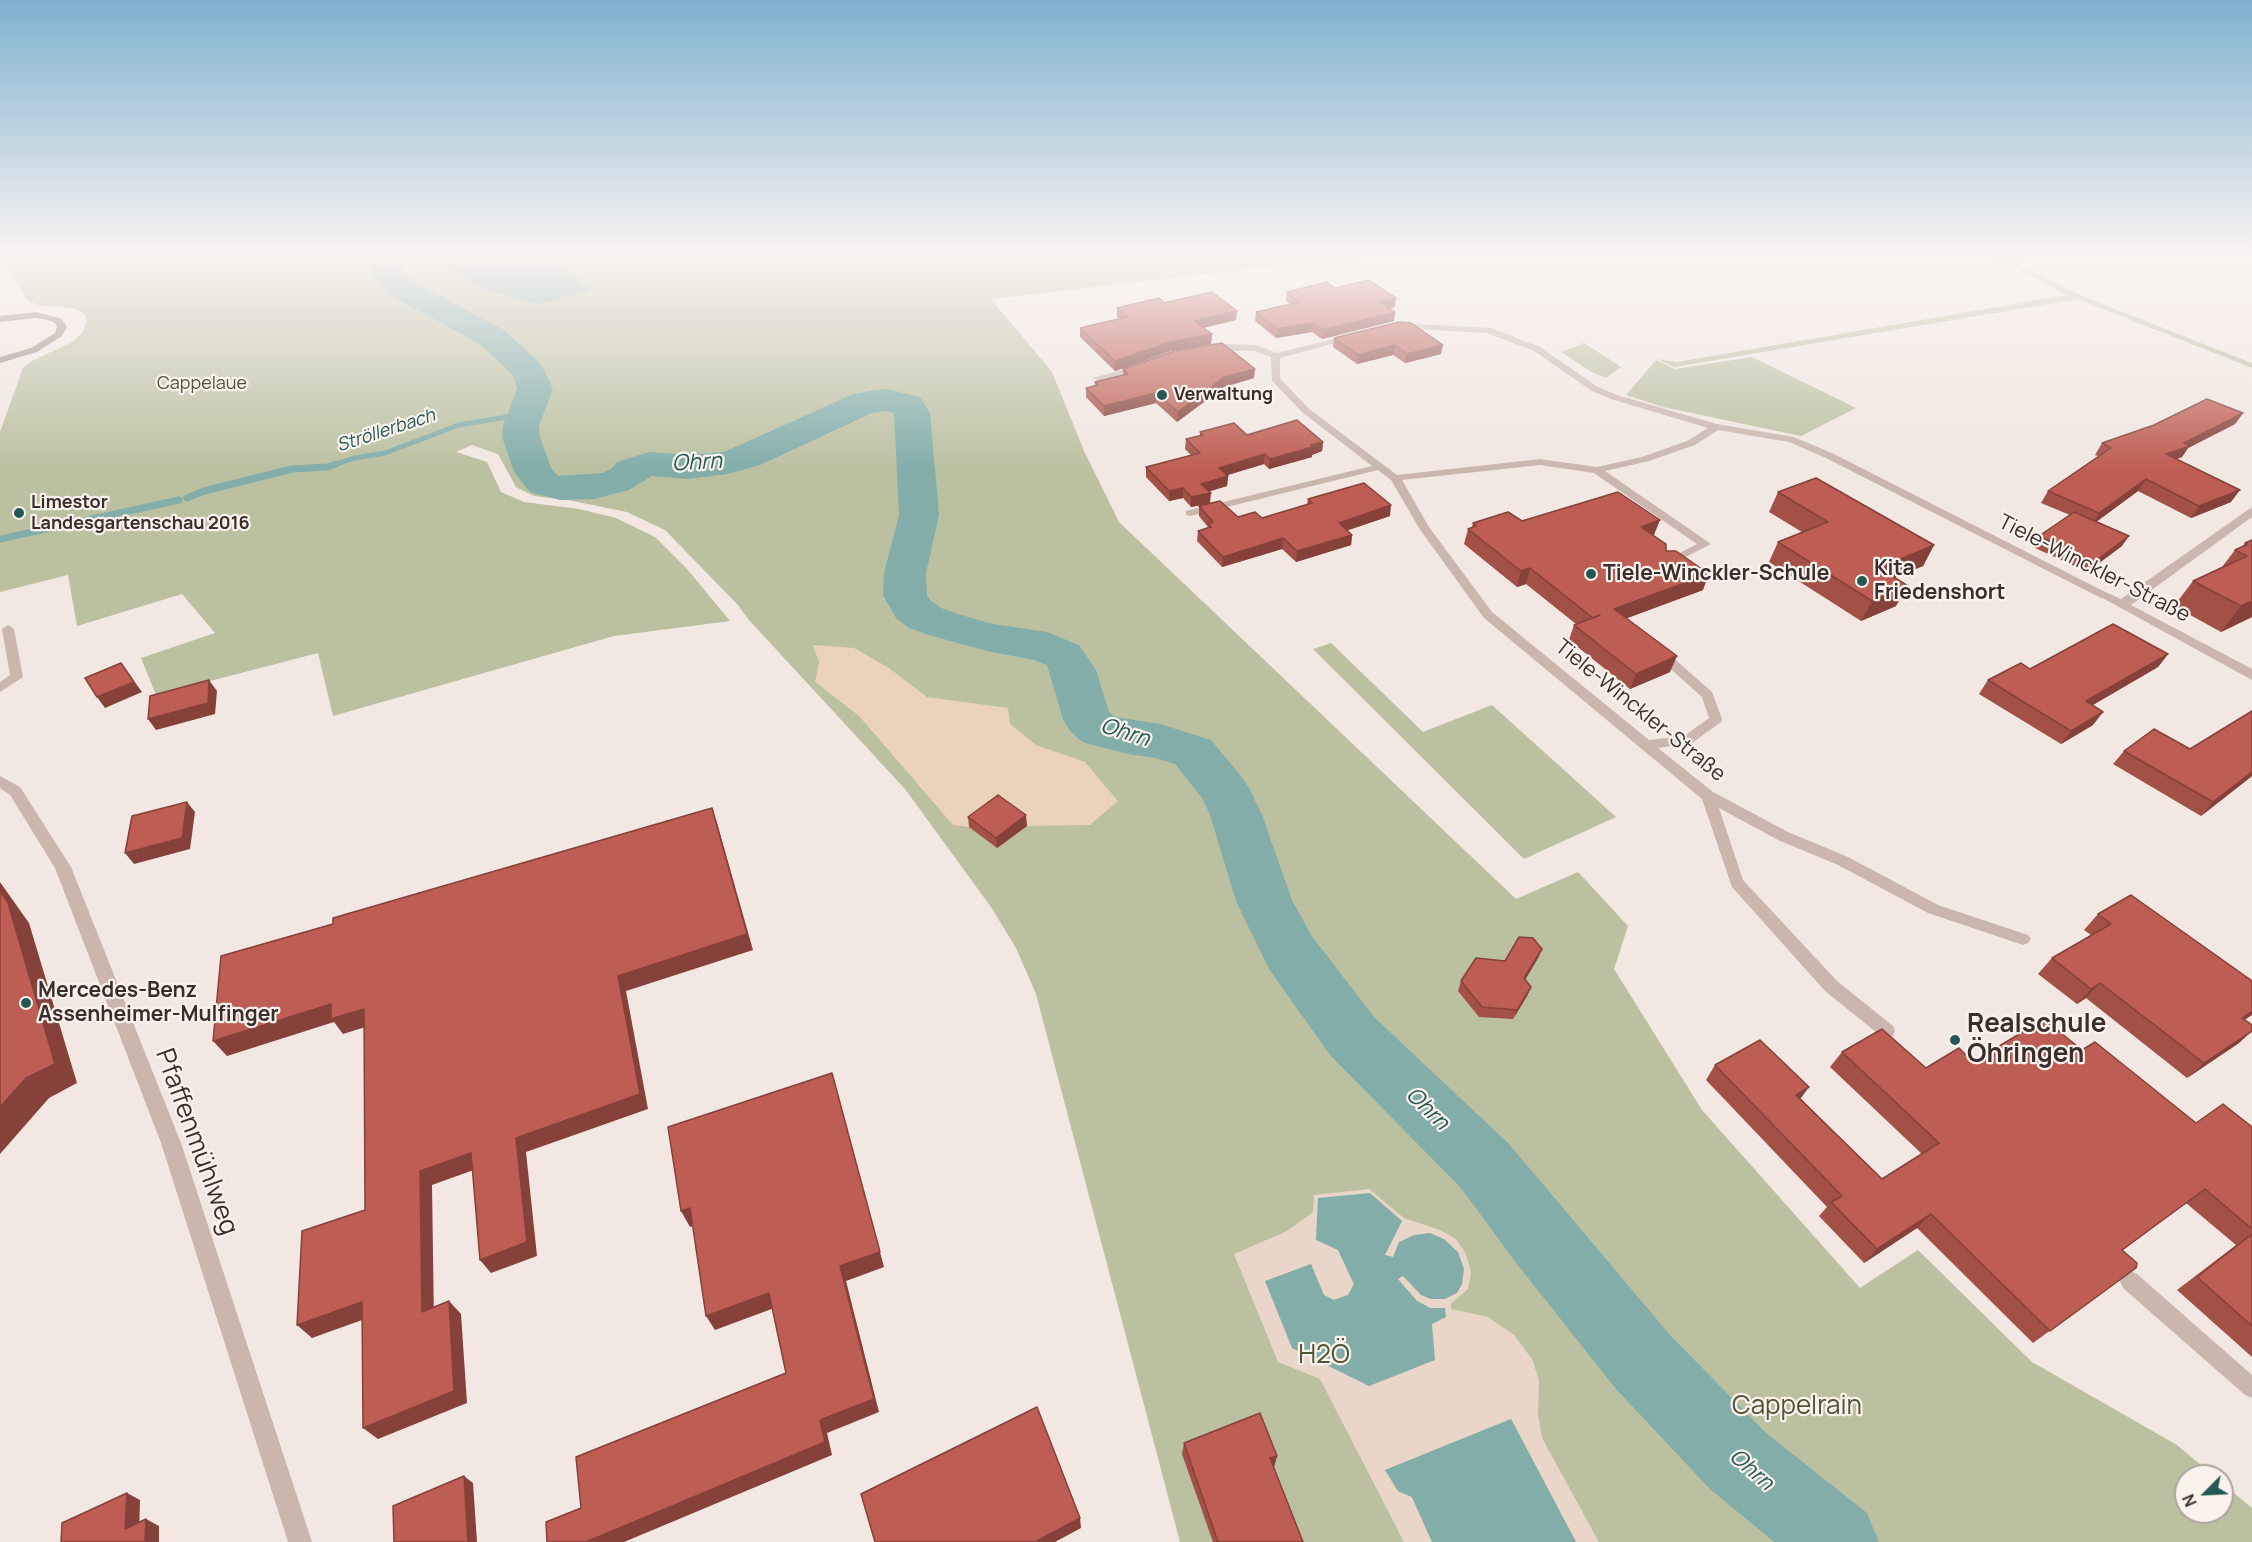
<!DOCTYPE html>
<html>
<head>
<meta charset="utf-8">
<style>
	body { margin:0 }
	#map { position:relative; width:2252px; height:1542px; overflow:hidden; background:#f2e7e1; font-family:Manrope,sans-serif }
	canvas { display:block }
	.north { position:absolute; left:2174px; top:1464px; width:60px; height:60px; box-sizing:border-box; background:#faf2ed; border:2px solid #ada49f; border-radius:50%; rotate:246deg; font-size:16px; font-weight:700; line-height:24px; text-align:center; color:#392e2b }
	.north::after { content:''; display:block; margin:auto; width:21px; height:27px; background:#235854; clip-path:polygon(50% 0,100% 100%,50% 72%,0 100%) }
</style>
</head>
<body>
<div id="map">
<canvas width="2252" height="1542"></canvas>
<div class="north">N</div>
</div>
<script>
const c = document.querySelector('canvas').getContext('2d');
c.lineJoin = 'round';
function paint(path, color) { c.fillStyle = color; c.fill(path, 'evenodd'); }
const poly = rows => new Path2D(rows.map(r => 'M' + r).join(''));
function strokePath(path, color, width, dash) { c.strokeStyle = color; c.lineWidth = width; c.lineCap = dash ? 'butt' : 'round'; c.setLineDash(dash || []); c.stroke(path); }
function write(font, color, halo, rows, align = 'center') {
  c.font = font + ' Manrope,sans-serif'; c.lineWidth = 4.5; c.setLineDash([]); c.textBaseline = 'middle'; c.strokeStyle = halo; c.fillStyle = color; for (const [text, x, y, turn = 0] of rows) {
    c.save(); c.translate(x, y); c.rotate((+turn || 0) * Math.PI / 180); c.textAlign = isNaN(turn) ? turn : align; if (halo) c.strokeText(text, 0, 0); c.fillText(text, 0, 0); c.restore();
  }
}
paint(poly([
	[0,254,1482,254,1485,256,1369,255,991,299,1052,372,1084,451,1119,522,1516,899,1578,872,1628,926,1614,969,1702,1110,1860,1288,1918,1250,2032,1362,2177,1445,2214,1476,2186,1476,2186,1512,2222,1512,2222,1483,2252,1508,2252,1542,1180,1542,1036,994,1016,948,991,907,905,789,748,619,738,605,665,530,627,512,568,500,534,496,516,487,498,454,472,445,456,452,487,462,501,492,524,502,579,509,616,518,655,537,687,569,730,621,614,636,333,716,318,653,156,695,141,658,215,633,182,594,77,626,68,575,0,592,0,432,23,368,32,361,72,342,82,333,86,323,85,314,73,308,38,305,27,300],
	[1989,254,1998,254,2082,296,2252,363,2252,368,2078,299,1674,367,1657,359,1677,362,2067,295],
	[1584,343,1621,367,1606,378,1590,371,1561,352],
	[1752,357,1856,408,1801,436,1663,407,1626,395,1656,360,1675,369],
	[1331,643,1423,732,1492,705,1616,817,1524,859,1313,649]
]), '#bbc0a1');
paint(poly([
	[813,645,854,648,889,668,927,697,1008,708,1010,724,1036,745,1085,762,1118,801,1090,825,1027,826,999,806,969,827,953,825,859,716,815,682,819,662]
]), '#ead3ba');
paint(poly([
	[1369,1189,1404,1218,1440,1230,1456,1239,1466,1254,1471,1273,1468,1289,1451,1304,1451,1309,1488,1317,1514,1335,1532,1359,1539,1380,1538,1415,1542,1438,1599,1542,1576,1542,1511,1419,1385,1470,1398,1491,1412,1497,1432,1542,1404,1542,1320,1379,1278,1362,1234,1254,1287,1231,1313,1212,1314,1195],
	[1402,1221,1384,1255,1393,1257,1408,1283,1403,1276,1397,1279,1406,1291,1417,1301,1430,1308,1369,1386,1265,1281,1324,1295,1334,1300,1348,1295,1354,1284,1338,1250]
]), '#e9d6c9');
paint(poly([
	[445,254,562,254,557,262,591,290,539,304,521,300,480,287,445,265],
	[1370,1193,1402,1221,1385,1255,1393,1257,1399,1242,1414,1235,1430,1233,1444,1239,1458,1252,1464,1269,1462,1284,1457,1293,1445,1299,1431,1299,1421,1295,1403,1276,1398,1279,1417,1301,1430,1308,1445,1308,1446,1317,1432,1324,1435,1360,1369,1386,1292,1348,1265,1281,1311,1264,1324,1295,1334,1300,1348,1295,1354,1284,1338,1250,1316,1240,1318,1198],
	[1511,1419,1576,1542,1432,1542,1412,1497,1398,1491,1385,1470]
]), '#82ada9');
strokePath(poly([
	[331,466,354,458,385,453,459,425,525,414]
]), '#82ada9', 5);
strokePath(poly([
	[187,498,204,491,292,469,327,467,336,464],
	[0,539,179,500]
]), '#82ada9', 7);
paint(poly([
	[373,254,403,254,403,273,410,280,504,330,541,364,553,389,539,426,540,437,551,468,558,476,602,473,611,469,617,462,649,452,687,455,724,452,851,395,864,392,886,389,920,397,930,413,939,515,926,573,927,595,930,600,941,608,961,615,993,624,1047,632,1079,645,1096,670,1109,712,1115,717,1160,724,1211,740,1242,777,1250,790,1262,815,1292,900,1311,935,1374,1017,1509,1144,1670,1335,1766,1433,1867,1513,1879,1542,1774,1542,1710,1489,1616,1389,1517,1264,1461,1188,1330,1055,1269,969,1236,901,1210,815,1202,798,1175,764,1155,758,1128,754,1082,742,1070,731,1063,719,1047,665,1035,660,991,652,929,635,909,628,896,618,883,595,884,573,899,515,894,413,886,411,872,413,760,465,728,474,687,479,652,476,629,490,594,499,560,500,530,492,514,472,502,437,503,426,517,389,513,375,480,344,388,294,373,276,371,262,373,254]
]), '#82ada9');
paint(poly([
	[1399,323,1491,328,1540,347,1598,387,1617,395,1717,424,1794,437,1834,454,2109,594,2111,596,2109,598,2101,598,1826,458,1789,442,1718,430,1695,445,1649,461,1605,471,1711,544,1668,566,1664,565,1664,561,1697,544,1594,473,1540,465,1402,480,1429,527,1492,612,1649,740,1684,736,1709,718,1702,697,1655,655,1653,652,1655,649,1663,649,1712,692,1722,719,1721,722,1692,743,1658,748,1713,792,1788,832,1848,857,1938,905,2028,935,2031,939,2028,943,2023,945,1928,913,1838,865,1778,840,1719,808,1743,880,1837,981,1893,1026,1895,1031,1893,1036,1887,1038,1881,1036,1825,991,1732,887,1702,799,1484,618,1419,528,1391,480,1378,470,1190,516,1186,515,1186,511,1372,466,1302,412,1272,381,1271,357,1255,351,1207,351,1207,347,1210,346,1223,344,1256,345,1277,353,1354,334,1354,338,1280,358,1280,378,1308,408,1397,475,1540,459,1597,467,1642,457,1687,441,1708,428,1611,399,1592,391,1534,351,1487,333,1396,328,1396,324,1399,323],
	[1139,365,1144,368,1142,370,1098,381,1093,378,1139,365],
	[8,625,14,629,23,677,0,692,0,682,10,675,2,629,8,625],
	[2130,1271,2137,1274,2252,1375,2252,1398,2245,1395,2123,1288,2120,1281,2123,1274,2130,1271]
]), '#cab6ad');
paint(poly([
	[2252,507,2252,517,2131,605,2252,669,2252,680,2099,596,2105,592,2121,599,2252,507],
	[0,776,20,787,71,867,181,1143,312,1542,288,1542,161,1143,55,868,10,795,0,788,0,776]
]), '#cab6ad');
paint(poly([
	[36,312,62,319,67,327,62,336,37,352,0,363,0,357,31,348,55,333,57,327,55,323,48,320,36,318,0,322,0,316,36,312]
]), '#9d857e');
paint(poly([
	[1335,288,1395,307,1390,308,1394,321,1322,339,1312,332,1276,338,1255,321,1256,312,1290,304,1286,301,1287,292],
	[1164,303,1236,320,1203,328,1212,334,1211,344,1171,351,1115,371,1080,337,1080,328,1119,319,1117,317,1117,308],
	[1399,322,1441,354,1405,363,1393,355,1357,364,1333,347,1334,338],
	[1123,369,1254,378,1224,387,1177,422,1156,403,1104,416,1086,397,1086,388,1095,385,1095,382,1123,375],
	[2243,413,2235,424,2188,448,2182,457,2176,459,2231,502,2191,518,2138,491,2096,522,2122,546,2087,572,2033,547,2039,536,2070,515,2041,503,2048,491,2098,456,2095,455,2102,443],
	[1200,432,1247,435,1323,442,1322,451,1312,455,1312,457,1269,469,1264,464,1227,475,1228,476,1227,486,1209,491,1210,503,1191,507,1183,498,1169,501,1146,477,1146,467,1191,455,1185,449,1186,439,1200,436],
	[1778,492,1934,545,1923,566,1894,578,1896,606,1861,621,1769,562,1778,542,1802,532,1769,512],
	[1308,499,1390,516,1347,530,1352,535,1351,545,1296,562,1282,549,1222,567,1197,541,1198,531,1208,527,1199,516,1199,506,1238,517,1262,518,1307,505],
	[1522,521,1654,535,1653,535,1666,551,1703,590,1626,618,1670,672,1630,689,1569,640,1574,625,1576,624,1526,584,1517,587,1464,544,1468,529,1472,527,1473,523],
	[2252,540,2252,617,2221,632,2174,606,2193,581,2222,567,2235,550,2242,547,2245,543],
	[2168,654,2158,667,2092,705,2093,725,2061,744,1979,694,1988,680,2030,669],
	[2190,749,2252,776,2201,816,2113,764,2124,751],
	[968,817,1027,826,997,848,969,827],
	[2098,914,2245,1020,2239,1043,2187,1078,2086,998,2077,1004,2038,974,2052,958,2091,935,2084,930],
	[1542,949,1538,958,1525,980,1531,987,1527,996,1513,1019,1479,1017,1458,991,1461,981,1505,961],
	[2082,1050,2196,1123,2252,1127,2252,1357,2177,1290,2236,1245,2186,1203,2123,1250,2136,1268,2033,1343,1917,1228,1864,1263,1819,1216,1827,1207,1706,1080,1715,1065,1800,1098,1882,1179,1922,1154,1830,1067,1842,1052,1926,1068,1973,1062],
	[1184,1443,1277,1456,1274,1467,1303,1542,1213,1542,1182,1454]
]), '#a35047');
paint(poly([
	[1396,298,1395,307,1379,311,1380,302],
	[1237,311,1236,320,1194,330,1194,321],
	[1395,312,1394,321,1322,339,1324,330],
	[1313,323,1312,332,1276,338,1277,329],
	[1212,334,1211,344,1171,351,1115,371,1115,361,1171,342],
	[1395,345,1393,355,1357,364,1358,355],
	[1443,345,1441,354,1405,363,1407,354],
	[1255,369,1254,378,1224,387,1177,422,1178,412,1224,377],
	[1156,393,1156,403,1104,416,1104,406],
	[2243,413,2235,424,2188,448,2182,457,2158,466,2166,454,2184,443],
	[1323,442,1322,451,1312,455,1312,457,1269,469,1270,459],
	[1265,454,1264,464,1218,478,1219,468],
	[1228,476,1227,486,1201,494,1201,484],
	[2146,479,2138,491,2092,525,2099,513],
	[1183,488,1183,498,1169,501,1169,491],
	[2240,490,2231,502,2191,518,2199,506],
	[1211,493,1210,503,1191,507,1191,497],
	[1391,505,1390,516,1337,534,1339,523],
	[1660,520,1654,535,1635,542,1641,527],
	[1352,535,1351,545,1296,562,1297,551],
	[2129,536,2122,546,2087,572,2094,562],
	[1283,538,1282,549,1222,567,1223,557],
	[1934,545,1923,566,1868,588,1879,568],
	[1530,568,1526,584,1517,587,1521,571],
	[1709,574,1703,590,1609,625,1614,609],
	[1908,586,1896,606,1861,621,1872,601],
	[2252,601,2252,617,2221,632,2241,606],
	[2168,654,2158,667,2076,715,2086,701],
	[1677,656,1670,672,1630,689,1636,674],
	[121,663,142,692,105,708,97,697],
	[209,680,217,691,215,714,156,730,148,719],
	[2103,712,2093,725,2061,744,2071,731],
	[2252,772,2252,776,2201,816,2213,802],
	[187,802,195,812,190,849,134,864,125,853],
	[712,808,717,823,753,950,626,991,648,1109,526,1152,537,1256,491,1273,480,1260,516,1138,618,976],
	[1026,815,1027,826,997,848,996,838],
	[0,882,29,923,77,1083,49,1098,0,1154],
	[1542,949,1538,958,1520,988,1524,978],
	[2100,983,2086,998,2077,1004,2091,989],
	[1531,987,1527,996,1513,1019,1517,1010],
	[331,1004,364,1009,375,1024,343,1034,334,1022,227,1056,213,1041],
	[2252,1011,2252,1015,2225,1033,2242,1018],
	[2252,1031,2239,1043,2187,1078,2204,1063],
	[832,1073,884,1267,846,1281,879,1412,827,1433,832,1455,624,1542,586,1542,820,1420,840,1266],
	[1809,1087,1798,1102,1796,1095],
	[471,1153,482,1167,432,1185,434,1324,422,1312,420,1171],
	[690,1208,698,1224,690,1227,681,1211],
	[1931,1214,1917,1228,1864,1263,1877,1249],
	[769,1293,777,1307,715,1330,706,1316],
	[449,1301,461,1314,467,1403,378,1439,363,1428],
	[362,1302,376,1315,312,1338,297,1325],
	[1277,1456,1274,1467,1270,1458],
	[464,1476,473,1483,477,1542,468,1542],
	[127,1493,140,1500,139,1536,125,1529],
	[1080,1518,1081,1528,1055,1542,1035,1542],
	[146,1519,159,1526,159,1542,145,1542]
]), '#85413a');
const building = poly([
	[1369,280,1396,298,1380,302,1395,312,1324,330,1313,323,1277,329,1256,312,1300,302,1287,292,1327,282,1335,288,1369,280],
	[1212,292,1237,311,1194,321,1212,334,1171,342,1115,361,1080,328,1127,317,1117,308,1159,298,1164,303,1212,292],
	[1399,322,1411,323,1443,345,1407,354,1395,345,1358,355,1334,338,1399,322],
	[1222,343,1255,369,1224,377,1178,412,1156,393,1104,406,1086,388,1098,385,1095,382,1128,374,1123,369,1175,351,1222,343],
	[2207,399,2243,413,2184,443,2190,446,2166,454,2240,490,2199,506,2146,479,2099,513,2048,491,2111,448,2102,443,2154,425,2207,399],
	[1297,420,1323,442,1311,445,1313,447,1270,459,1265,454,1219,468,1228,476,1201,484,1211,493,1191,497,1183,488,1169,491,1146,467,1200,453,1186,439,1203,435,1200,432,1234,423,1247,435,1297,420],
	[1816,478,1934,545,1879,568,1908,586,1872,601,1778,542,1828,522,1778,492,1816,478],
	[1364,483,1391,505,1339,523,1352,535,1297,551,1283,538,1223,557,1198,531,1211,527,1208,524,1213,522,1199,506,1220,501,1238,517,1255,512,1262,518,1312,503,1308,499,1364,483],
	[1618,492,1660,520,1641,527,1666,544,1666,551,1676,551,1709,574,1614,609,1677,656,1636,674,1574,625,1600,615,1593,618,1530,568,1521,571,1468,529,1476,526,1473,523,1508,512,1522,521,1618,492],
	[2074,512,2129,536,2094,562,2039,536,2074,512],
	[2252,540,2252,601,2241,606,2193,581,2247,556,2235,550,2248,544,2245,543,2252,540],
	[2113,624,2168,654,2086,701,2103,712,2071,731,1988,680,2021,663,2030,669,2113,624],
	[121,663,134,682,97,697,85,678,121,663],
	[209,680,208,703,148,719,150,696,209,680],
	[2252,711,2252,772,2213,802,2124,751,2154,729,2190,749,2252,711],
	[998,795,1026,815,996,838,968,817,998,795],
	[187,802,182,838,125,853,132,816,187,802],
	[712,808,747,934,618,976,640,1094,516,1138,527,1242,480,1260,471,1153,420,1171,422,1312,449,1301,454,1391,363,1428,362,1302,297,1325,302,1231,365,1210,364,1009,331,1019,331,1004,213,1041,221,956,333,924,333,918,712,808],
	[0,891,8,903,55,1064,26,1078,0,1107,0,891],
	[2131,895,2252,981,2252,1011,2242,1018,2252,1025,2252,1031,2204,1063,2100,983,2091,989,2052,958,2111,924,2098,914,2131,895],
	[1519,937,1533,938,1542,949,1524,978,1531,987,1517,1010,1482,1007,1461,981,1476,958,1505,961,1519,937],
	[2044,1019,2082,1050,2095,1042,2196,1123,2223,1104,2252,1127,2252,1229,2205,1189,2122,1250,2137,1263,2136,1268,2050,1331,1931,1214,1877,1249,1831,1202,1842,1196,1715,1065,1760,1040,1809,1087,1796,1095,1882,1179,1939,1143,1842,1052,1882,1029,1926,1068,1959,1048,1973,1062,2044,1019],
	[832,1073,880,1252,840,1266,874,1399,820,1420,825,1442,586,1542,547,1542,546,1522,581,1508,576,1457,786,1373,769,1293,706,1316,690,1208,681,1211,668,1127,832,1073],
	[2252,1234,2252,1326,2197,1277,2252,1234],
	[1037,1407,1080,1518,1035,1542,875,1542,861,1494,1037,1407],
	[1260,1413,1277,1456,1270,1458,1303,1542,1218,1542,1184,1443,1260,1413],
	[464,1476,468,1542,394,1542,393,1506,464,1476],
	[127,1493,125,1529,146,1519,145,1542,61,1542,62,1523,127,1493]
]);
paint(building, '#be5d53');
strokePath(building, '#85413a', 1.5);
const sky = c.createLinearGradient(0, 0, 0, 470);
sky.addColorStop(0, '#7fb1cf');
sky.addColorStop(0.54, '#f9f4f2');
sky.addColorStop(1, '#f9f4f200');
c.fillStyle = sky;
c.fillRect(0, 0, 2252, 470);
for (const [x, y, r, color] of [
	[1162,395,6,"#235854"],
	[19,513,6,"#235854"],
	[1591,574,6,"#235854"],
	[1862,581,6,"#235854"],
	[26,1003,6,"#235854"],
	[1955,1040,6,"#235854"]
]) { const dot = new Path2D(); dot.arc(x, y, r, 0, 2 * Math.PI); c.fillStyle = color; c.fill(dot); strokePath(dot, '#faf2ed', 2); }
write('18px', '#4d5531', '#faf2ed', [
	["Cappelaue",202,384]
]);
write('bold 18px', '#392e2b', '#faf2ed', [
	["Verwaltung",1174,395],
	["Limestor",31,503],
	["Landesgartenschau 2016",31,524]
], 'left');
write('italic 18px', '#235854', '#faf2ed', [
	["Ströllerbach",386,431,-18]
]);
write('bold 21px', '#392e2b', '#faf2ed', [
	["Kita",1874,569],
	["Friedenshort",1874,593],
	["Tiele-Winckler-Schule",1603,574],
	["Mercedes-Benz",38,991],
	["Assenheimer-Mulfinger",38,1015]
], 'left');
write('21px', '#392e2b', '#faf2ed', [
	["Tiele-Winckler-Straße",2094,569,27],
	["Tiele-Winckler-Straße",1640,711,39]
]);
write('italic 22px', '#235854', '#faf2ed', [
	["Ohrn",697,463,-3],
	["Ohrn",1125,733,17],
	["Ohrn",1427,1109,44],
	["Ohrn",1751,1470,41]
]);
write('bold 26px', '#392e2b', '#faf2ed', [
	["Realschule",1967,1025],
	["Öhringen",1967,1055]
], 'left');
write('26px', '#392e2b', '#faf2ed', [
	["Pfaffenmühlweg",196,1142,70]
]);
write('26px', '#4d5531', '#faf2ed', [
	["H2Ö",1324,1356],
	["Cappelrain",1797,1407]
]);
</script>
</body>
</html>
